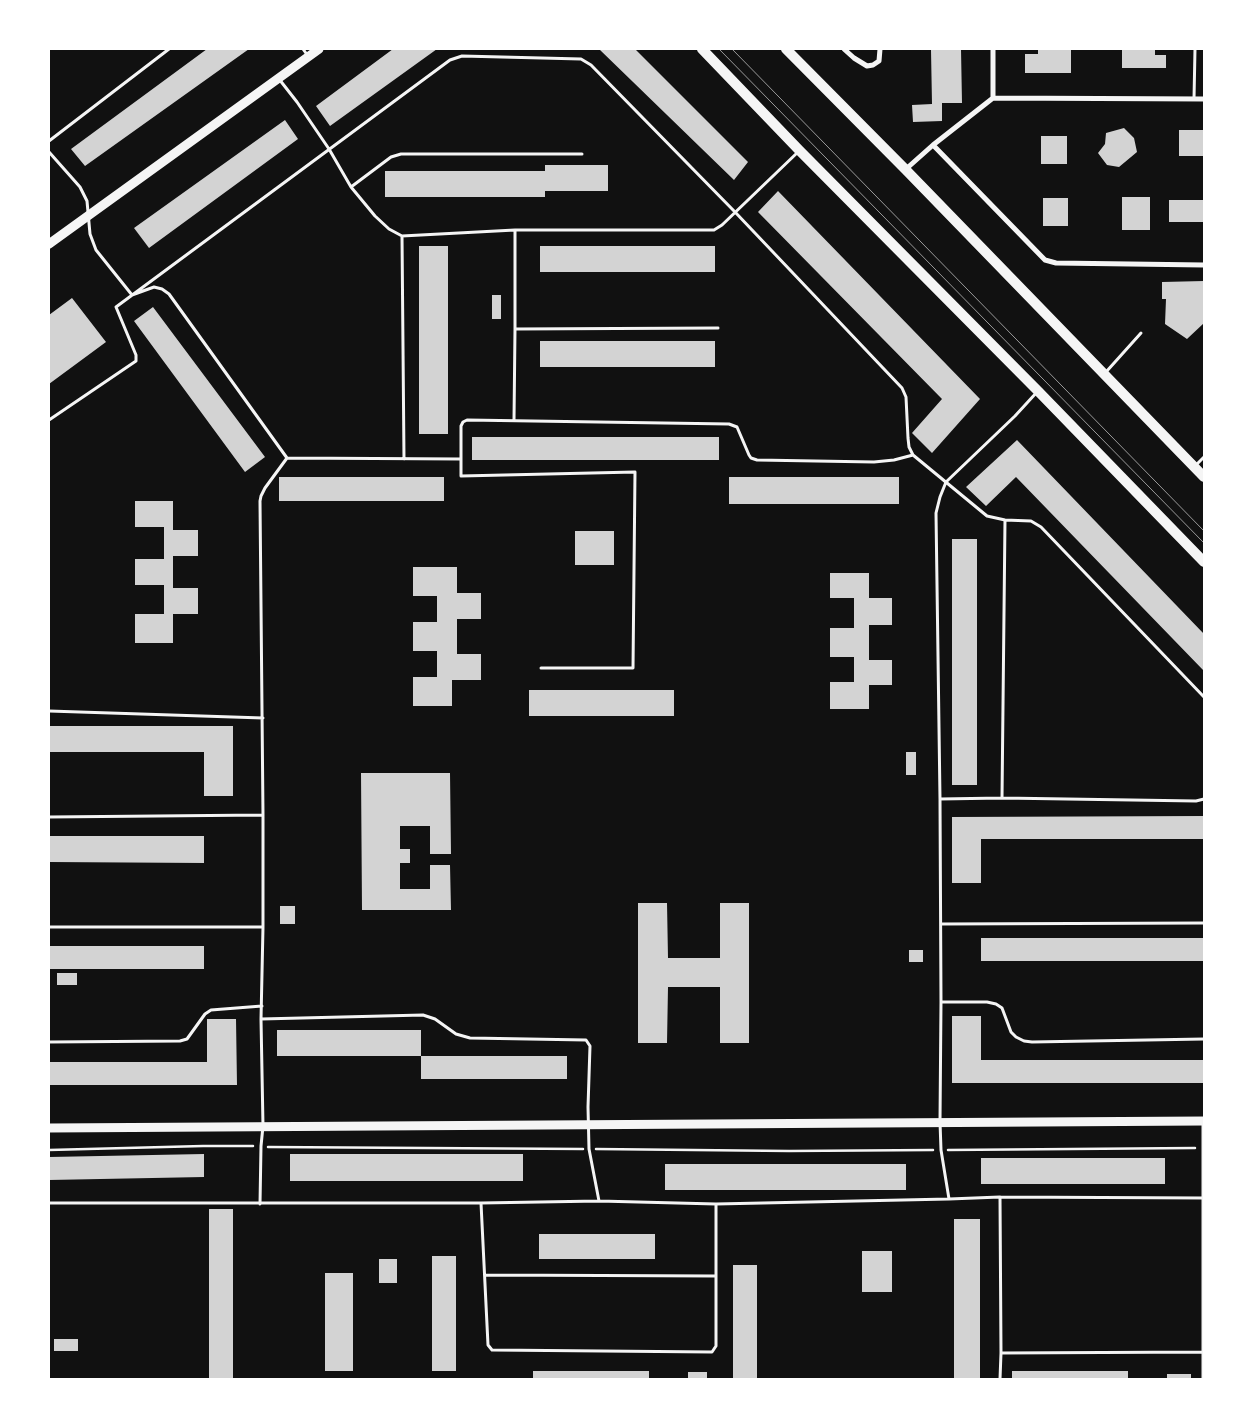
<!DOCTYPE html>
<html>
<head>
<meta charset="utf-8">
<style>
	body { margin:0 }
	#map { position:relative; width:1253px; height:1428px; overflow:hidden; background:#111; font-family:Manrope,sans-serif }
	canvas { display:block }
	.frame { position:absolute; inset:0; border:50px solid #fff; pointer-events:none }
</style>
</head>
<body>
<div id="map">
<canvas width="1253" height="1428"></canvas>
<div class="frame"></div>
</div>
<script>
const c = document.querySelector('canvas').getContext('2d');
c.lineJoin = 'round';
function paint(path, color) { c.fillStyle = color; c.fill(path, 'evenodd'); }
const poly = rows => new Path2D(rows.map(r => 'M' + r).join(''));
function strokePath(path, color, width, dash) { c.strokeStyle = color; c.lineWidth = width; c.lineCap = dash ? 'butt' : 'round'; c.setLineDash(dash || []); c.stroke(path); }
paint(poly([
	[207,49,249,49,85,166,71,149],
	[393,49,437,49,330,126,316,106],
	[599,49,635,49,748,162,734,180],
	[961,49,962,103,942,103,942,121,913,122,912,105,932,104,931,50],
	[1038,49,1071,49,1071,73,1025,73,1025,54,1038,54],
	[1122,49,1155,49,1155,55,1166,55,1166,68,1122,68],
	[285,120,298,139,149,248,134,228],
	[1124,128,1134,138,1137,152,1119,167,1107,165,1098,153,1105,144,1106,133],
	[1179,130,1204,130,1204,156,1179,156],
	[1041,136,1067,136,1067,164,1041,164],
	[545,165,608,165,608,191,545,191,545,197,385,197,385,171,545,171],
	[778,191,980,399,932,453,912,433,942,399,758,212],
	[1122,197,1150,197,1150,230,1122,230],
	[1043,198,1068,198,1068,226,1043,226],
	[1169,200,1204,200,1204,222,1169,222],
	[419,246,448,246,448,434,419,434],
	[540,246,715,246,715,272,540,272],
	[1204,281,1204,323,1187,339,1165,324,1166,299,1162,299,1162,282],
	[492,295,501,295,501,319,492,319],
	[72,298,106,342,49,384,49,315],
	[153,307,265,457,245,472,134,321],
	[540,341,715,341,715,367,540,367],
	[472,437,719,437,719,460,472,460],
	[1017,440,1204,634,1204,671,1016,477,986,506,966,487],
	[279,477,444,477,444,501,279,501],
	[729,477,899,477,899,504,729,504],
	[135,501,173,501,173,530,198,530,198,556,173,556,173,588,198,588,198,614,173,614,173,643,135,643,135,614,164,614,164,585,135,585,135,559,164,559,164,527,135,527],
	[575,531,614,531,614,565,575,565],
	[952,539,977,539,977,785,952,785],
	[413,567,457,567,457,593,481,593,481,619,457,619,457,654,481,654,481,680,452,680,452,706,413,706,413,677,437,677,437,651,413,651,413,622,437,622,437,596,413,596],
	[830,573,869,573,869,598,892,598,892,625,869,625,869,660,892,660,892,685,869,685,869,709,830,709,830,682,854,682,854,657,830,657,830,628,854,628,854,598,830,598],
	[529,690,674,690,674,716,529,716],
	[49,726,233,726,233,796,204,796,204,752,49,752],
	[906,752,916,752,916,775,906,775],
	[361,773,450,773,451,854,430,854,430,826,400,826,400,849,410,849,410,863,400,863,400,889,430,889,430,865,450,865,451,910,362,910],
	[1204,816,1204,839,981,839,981,883,952,883,952,817],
	[49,836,204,836,204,863,49,862],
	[638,903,667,903,668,958,720,958,720,903,749,903,749,1043,720,1043,720,987,668,987,667,1043,638,1043],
	[280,906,295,906,295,924,280,924],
	[981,938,1204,938,1204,961,981,961],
	[49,946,204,946,204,969,49,969],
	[909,950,923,950,923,962,909,962],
	[57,973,77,973,77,985,57,985],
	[952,1016,981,1016,981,1060,1204,1060,1204,1083,952,1083],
	[207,1019,236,1019,237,1085,49,1085,49,1062,207,1062],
	[277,1030,421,1030,421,1056,277,1056],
	[421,1056,567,1056,567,1079,421,1079],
	[204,1154,204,1177,49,1180,49,1157],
	[290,1154,523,1154,523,1181,290,1181],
	[981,1158,1165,1158,1165,1184,981,1184],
	[665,1164,906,1164,906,1190,665,1190],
	[209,1209,233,1209,233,1379,209,1379],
	[954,1219,980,1219,980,1379,954,1379],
	[539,1234,655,1234,655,1259,539,1259],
	[862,1251,892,1251,892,1292,862,1292],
	[432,1256,456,1256,456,1371,432,1371],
	[379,1259,397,1259,397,1283,379,1283],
	[733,1265,757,1265,757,1379,733,1379],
	[325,1273,353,1273,353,1371,325,1371],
	[54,1339,78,1339,78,1351,54,1351],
	[533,1371,649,1371,649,1379,533,1379],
	[1012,1371,1128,1371,1128,1379,1012,1379],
	[688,1372,707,1372,707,1379,688,1379],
	[1167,1374,1191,1374,1191,1379,1167,1379]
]), '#d3d3d3');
strokePath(poly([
	[268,1147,583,1149],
	[596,1149,789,1151,933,1150],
	[49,1150,203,1146,253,1146],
	[948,1150,1195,1148]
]), '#f5f5f5', 2.5);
strokePath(poly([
	[303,49,308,56],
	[279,79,297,102,329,149,351,187,375,216,389,229,402,236,404,459],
	[1194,99,1195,49],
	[49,141,169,49],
	[49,152,80,187,87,201,90,234,96,250,132,295,154,287,162,289,169,294,287,458],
	[351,187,391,157,401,154,582,154],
	[515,230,515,329,718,328],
	[402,236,515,230,714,230,722,225,798,152],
	[1106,372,1141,333],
	[1037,392,1015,416,946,482,940,497,936,513,940,799,941,1002,940,1122,941,1150,949,1199,1000,1197,1203,1198],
	[49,420,136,361,136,355,116,307,450,60,462,56,581,59,591,65,735,212,902,388,906,397,908,438,909,447,913,455,987,516,1005,520,1031,521,1041,527,1204,697],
	[514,420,515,329],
	[461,459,461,426,463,422,467,420,729,424,737,427,749,455,751,458,757,460,874,462,894,460,913,455],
	[1195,466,1204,457],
	[49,711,263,718],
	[1002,798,1005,520],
	[940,799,1002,798,1196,801,1204,799],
	[49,817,263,815],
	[941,924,1204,923],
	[49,927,263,927],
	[941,1002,987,1002,996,1004,1002,1008,1011,1032,1016,1037,1024,1041,1032,1042,1204,1039],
	[261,1019,423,1015,435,1019,456,1034,470,1038,586,1040,590,1046,588,1107,589,1149,599,1201],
	[49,1042,180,1041,187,1039,205,1014,211,1010,262,1006],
	[1203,1121,1203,1379],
	[1000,1197,1001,1353,1000,1379],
	[49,1203,481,1203,599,1201,716,1204],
	[481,1203,488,1345,492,1350,712,1352,716,1346,716,1276],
	[260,1204,261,1146,263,1126,261,1019,263,927,263,815,260,501,261,496,265,488,287,458,461,459,461,476,635,472,633,668,541,668],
	[485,1275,716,1276,716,1204,949,1199],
	[1001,1353,1204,1352]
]), '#f5f5f5', 3);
strokePath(poly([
	[844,49,854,58,867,66,873,65,879,61,880,49],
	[993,49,993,98],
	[933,145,1045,260,1056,263,1204,265],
	[906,169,933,145,993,98,1204,99]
]), '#f5f5f5', 5);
strokePath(poly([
	[49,244,319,49],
	[49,1128,1204,1121]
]), '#f5f5f5', 9);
strokePath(poly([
	[702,49,799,150,1038,391,1204,562],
	[786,49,906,170,1204,477]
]), '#f5f5f5', 10);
strokePath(poly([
	[719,49,1204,543],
	[732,49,1204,531]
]), '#9a9a9a', 1);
</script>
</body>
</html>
